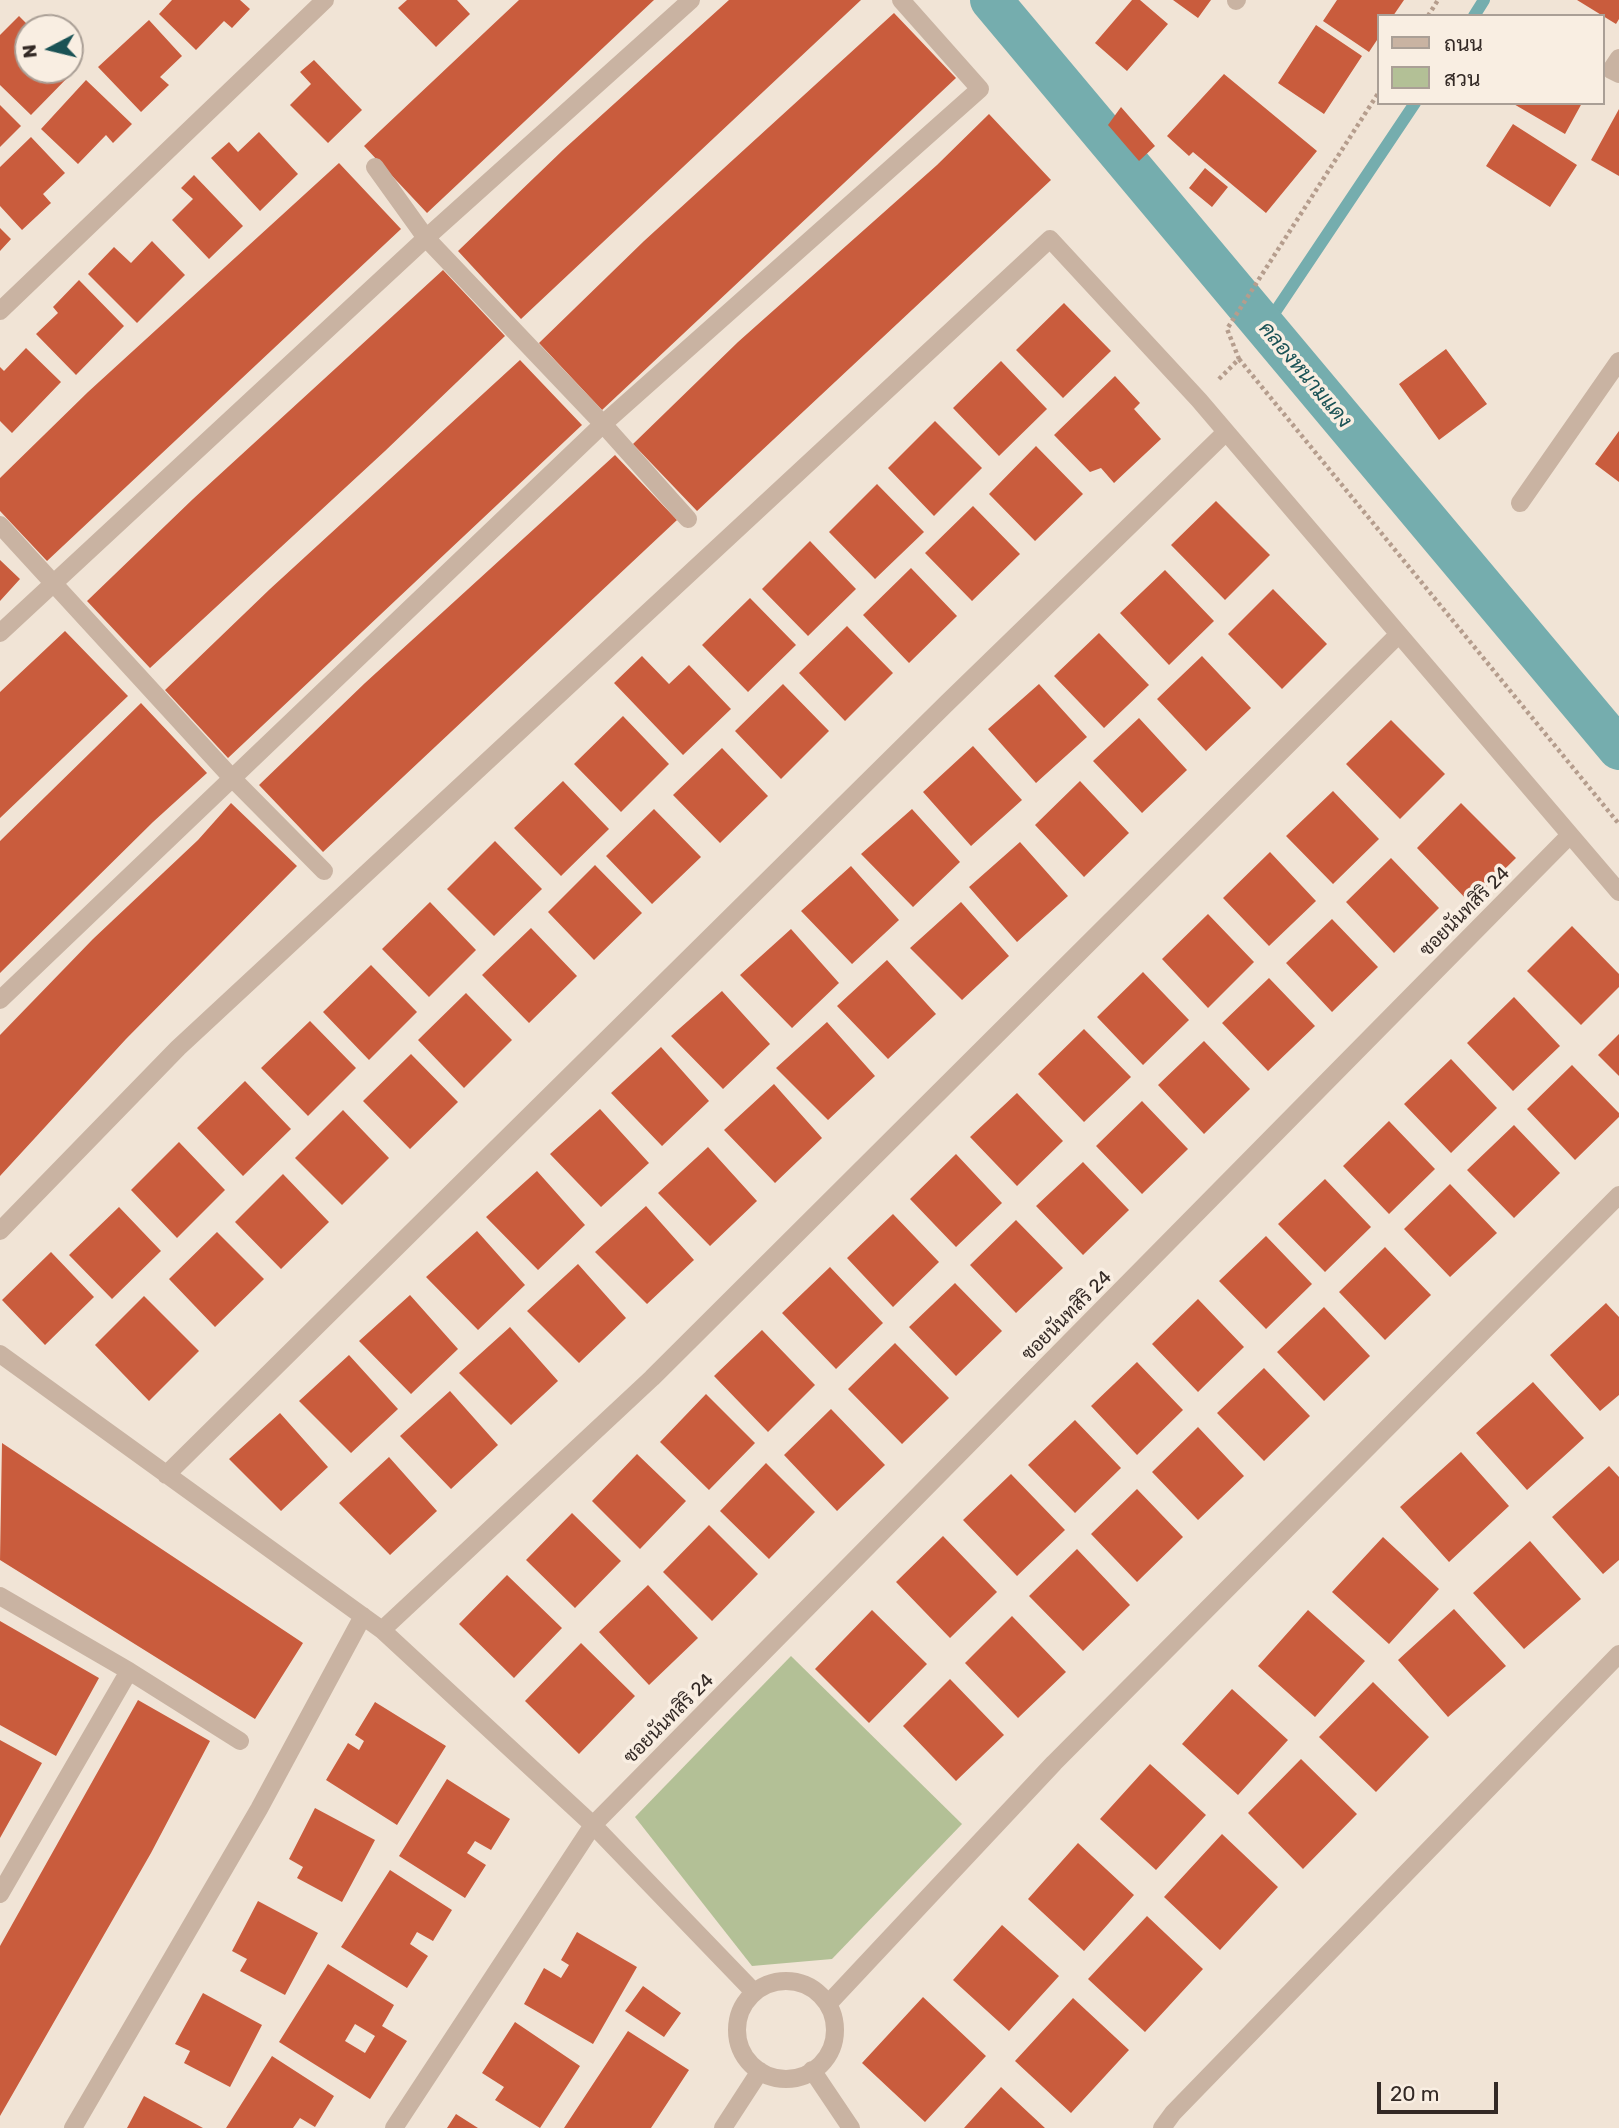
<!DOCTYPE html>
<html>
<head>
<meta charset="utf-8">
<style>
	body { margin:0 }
	#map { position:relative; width:1619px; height:2128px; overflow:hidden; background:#f1e4d6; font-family:Rubik,Sarabun,sans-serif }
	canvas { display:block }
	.legend { position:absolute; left:1377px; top:14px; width:228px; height:91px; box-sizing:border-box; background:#f9eee2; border:2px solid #aa9f96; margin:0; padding:9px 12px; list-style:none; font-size:21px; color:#332925 }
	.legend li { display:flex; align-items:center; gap:14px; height:35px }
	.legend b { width:35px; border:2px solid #aa9f96 }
	.north { position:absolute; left:14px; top:14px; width:70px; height:70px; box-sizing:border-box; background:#f9eee2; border:2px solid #aa9f96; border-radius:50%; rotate:263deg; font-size:19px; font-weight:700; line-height:28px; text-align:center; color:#332925 }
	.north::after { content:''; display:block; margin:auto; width:24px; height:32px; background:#1a5255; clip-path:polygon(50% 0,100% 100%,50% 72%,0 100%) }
	.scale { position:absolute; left:1377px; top:2082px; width:121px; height:32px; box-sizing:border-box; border:4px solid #332925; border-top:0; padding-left:9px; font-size:21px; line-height:24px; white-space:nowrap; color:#332925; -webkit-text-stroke:5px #f9eee2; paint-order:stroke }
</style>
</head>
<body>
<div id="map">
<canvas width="1619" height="2128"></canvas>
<ul class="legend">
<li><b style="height:9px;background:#c9b3a2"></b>ถนน</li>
<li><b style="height:19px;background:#b3c096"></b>สวน</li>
</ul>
<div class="north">N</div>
<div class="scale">20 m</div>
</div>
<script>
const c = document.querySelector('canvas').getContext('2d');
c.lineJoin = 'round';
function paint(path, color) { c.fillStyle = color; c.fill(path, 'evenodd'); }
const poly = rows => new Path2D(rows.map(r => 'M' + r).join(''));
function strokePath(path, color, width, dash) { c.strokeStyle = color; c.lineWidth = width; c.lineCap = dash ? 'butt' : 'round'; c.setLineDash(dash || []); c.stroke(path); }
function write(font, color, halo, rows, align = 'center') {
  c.font = font + ' Rubik,Sarabun,sans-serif'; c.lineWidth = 7; c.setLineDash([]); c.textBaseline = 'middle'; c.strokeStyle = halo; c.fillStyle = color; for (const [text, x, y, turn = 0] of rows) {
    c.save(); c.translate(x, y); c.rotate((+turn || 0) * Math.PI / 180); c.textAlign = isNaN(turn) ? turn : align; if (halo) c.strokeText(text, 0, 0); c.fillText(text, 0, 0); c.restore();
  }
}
paint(poly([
	[791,1656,962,1824,832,1959,752,1966,635,1817]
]), '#b3c096');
strokePath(poly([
	[1474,16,1484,0],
	[1265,327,1415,103]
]), '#75adae', 12);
strokePath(poly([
	[991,0,1619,749]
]), '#75adae', 42);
paint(poly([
	[172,0,240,0,250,9,232,28,224,21,196,50,159,14],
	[407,0,457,0,470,14,436,47,398,8],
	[519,0,654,0,427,213,364,146],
	[729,0,861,0,521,319,458,251,563,150],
	[1132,0,1140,0,1168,24,1127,71,1095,43],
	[1173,0,1211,0,1198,18],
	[1337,0,1404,0,1393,16,1379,16,1379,37,1369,52,1323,21],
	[1577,0,1619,0,1619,19,1616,24],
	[894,13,956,78,602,410,539,343,644,241],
	[19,16,31,28,28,28,28,70,70,68,74,71,31,115,0,85,0,35],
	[149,20,182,56,160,77,169,85,141,112,98,67],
	[1316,25,1362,56,1324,114,1278,83],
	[314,60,362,110,328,143,290,105,311,84,300,72],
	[1224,74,1317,151,1266,213,1193,152,1189,156,1167,136],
	[86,80,132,124,113,143,106,135,78,164,41,129],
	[1512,103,1582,103,1565,134],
	[0,105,21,126,0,147],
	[1121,107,1155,146,1139,161,1108,125],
	[1619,109,1619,176,1591,160],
	[989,114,1051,180,697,511,633,444,738,342,937,165],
	[1513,124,1577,165,1550,207,1486,166],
	[259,132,298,174,260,211,211,158,229,142,238,152],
	[31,137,65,173,43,194,51,203,22,230,0,206,0,167],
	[339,163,401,229,47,561,0,511,0,478,88,392],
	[1205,168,1228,187,1212,207,1189,188],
	[194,175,243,226,209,259,172,220,193,199,181,188],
	[0,228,11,239,0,251],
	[152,241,185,275,137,323,88,274,114,247,131,263],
	[443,270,505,336,385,451,150,668,87,601,193,499],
	[79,280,124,326,76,375,36,334,58,313,53,307],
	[1064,303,1111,351,1063,398,1016,350],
	[26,348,61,382,12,433,0,421,0,367,4,371],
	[1446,349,1487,404,1439,440,1399,384],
	[520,360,582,425,228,758,165,690,270,589],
	[1001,361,1047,409,999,456,953,408],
	[1115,376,1140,403,1134,409,1161,439,1114,483,1101,468,1090,472,1054,435],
	[935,421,982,468,934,516,888,468],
	[1619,431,1619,482,1595,464],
	[1036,446,1083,494,1035,541,989,494],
	[615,455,677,520,323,852,259,785,365,683],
	[877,484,924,532,875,579,829,532],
	[1216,501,1270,555,1225,600,1171,545],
	[973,506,1020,554,972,601,925,553],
	[810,541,856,589,808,636,762,589],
	[0,560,20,579,0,601],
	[911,568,957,616,909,663,863,615],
	[1165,570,1214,621,1169,665,1120,613],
	[1273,589,1327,644,1282,689,1228,634],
	[750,598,796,645,748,692,702,645],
	[847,626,893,673,845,721,799,673],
	[65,631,128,696,0,818,0,692],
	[1099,633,1149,685,1104,728,1054,676],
	[642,656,669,684,689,665,731,709,683,755,614,683],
	[1202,656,1251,708,1206,751,1157,699],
	[783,684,829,731,781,779,735,731],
	[1039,684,1087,737,1036,783,988,729],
	[141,703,207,773,153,822,0,973,0,841],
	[623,716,669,764,621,812,574,764],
	[1139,718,1187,770,1142,813,1093,761],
	[1391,720,1445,774,1400,819,1346,764],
	[973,746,1022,800,971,846,923,792],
	[722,748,768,796,720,843,673,795],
	[563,781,609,829,561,876,514,828],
	[1080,781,1129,833,1084,877,1035,825],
	[1333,791,1379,839,1333,884,1286,836],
	[231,803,297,866,126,1039,0,1176,0,1035,93,939,198,840],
	[1461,803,1516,858,1470,903,1417,848],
	[654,809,701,857,652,904,606,856],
	[912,809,960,862,913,907,861,854],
	[495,841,542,889,494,936,447,889],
	[1020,842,1068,896,1017,942,969,887],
	[1270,852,1316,901,1269,946,1223,898],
	[1391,858,1439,908,1394,953,1346,902],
	[595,865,642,913,594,960,548,912],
	[851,866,899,920,852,964,801,911],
	[430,902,476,950,429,997,382,949],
	[961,902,1009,956,962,1000,910,948],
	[1208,914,1254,962,1208,1008,1162,959],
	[1332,919,1378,967,1332,1012,1286,963],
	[1572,926,1619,974,1619,987,1581,1025,1527,971],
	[531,928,577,976,529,1023,482,975],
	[791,929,839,983,792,1028,740,975],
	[887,960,936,1014,888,1059,837,1006],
	[371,965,417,1012,369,1060,323,1012],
	[1143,972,1189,1020,1143,1065,1097,1017],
	[1269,978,1315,1026,1268,1071,1222,1023],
	[722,991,770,1044,723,1089,671,1036],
	[466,993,512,1040,464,1088,418,1040],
	[1514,997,1560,1046,1513,1091,1467,1043],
	[310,1021,356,1068,308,1116,261,1068],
	[827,1022,875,1076,828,1120,776,1068],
	[1084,1029,1131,1077,1084,1122,1038,1074],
	[1619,1034,1619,1076,1598,1055],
	[1204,1041,1250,1089,1204,1134,1158,1085],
	[661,1047,709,1101,662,1146,611,1093],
	[411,1054,458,1102,410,1149,363,1101],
	[1451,1059,1497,1108,1451,1153,1404,1104],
	[1572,1065,1619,1113,1619,1117,1575,1160,1527,1109],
	[245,1081,291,1129,243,1176,197,1128],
	[774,1084,822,1138,775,1183,724,1130],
	[1017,1093,1063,1141,1017,1186,970,1137],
	[1142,1101,1188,1149,1142,1194,1096,1146],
	[600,1109,649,1163,601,1207,550,1154],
	[343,1110,389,1158,342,1205,295,1158],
	[1389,1121,1435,1169,1389,1214,1343,1166],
	[1514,1125,1560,1173,1514,1218,1467,1170],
	[179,1142,225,1190,177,1238,131,1190],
	[708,1147,757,1201,710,1246,658,1193],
	[956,1154,1002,1203,956,1247,910,1199],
	[1083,1162,1129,1210,1083,1255,1036,1206],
	[537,1171,585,1225,538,1270,486,1217],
	[283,1174,329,1222,281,1269,235,1222],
	[1325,1179,1371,1227,1325,1272,1278,1224],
	[1450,1184,1497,1233,1450,1277,1404,1229],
	[646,1206,694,1260,647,1304,595,1252],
	[119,1207,161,1251,112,1299,69,1255],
	[893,1214,939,1262,893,1307,847,1258],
	[1016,1220,1063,1268,1016,1313,970,1265],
	[477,1231,525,1285,478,1330,426,1277],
	[217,1232,264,1279,215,1327,169,1279],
	[1266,1236,1312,1284,1266,1329,1219,1281],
	[1385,1247,1431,1295,1385,1340,1339,1292],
	[51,1252,94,1297,45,1345,2,1300],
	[578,1264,626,1318,579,1363,527,1311],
	[830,1267,883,1323,836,1369,782,1313],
	[955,1283,1002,1331,956,1376,909,1327],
	[410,1295,458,1349,411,1394,359,1341],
	[144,1296,199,1351,149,1401,95,1345],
	[1198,1299,1244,1347,1198,1392,1152,1344],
	[1606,1303,1619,1317,1619,1395,1600,1411,1550,1355],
	[1324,1307,1370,1356,1324,1401,1277,1352],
	[510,1327,558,1381,511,1425,459,1373],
	[762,1330,815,1385,768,1432,714,1376],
	[895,1343,949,1398,902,1444,848,1389],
	[349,1355,398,1409,351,1453,299,1401],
	[1137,1362,1183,1410,1137,1455,1091,1406],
	[1264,1368,1310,1416,1264,1461,1217,1413],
	[1533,1382,1584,1438,1527,1490,1476,1433],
	[450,1391,498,1445,451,1489,400,1436],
	[706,1394,755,1443,709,1490,660,1442],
	[831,1409,885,1465,837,1511,784,1455],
	[280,1413,328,1467,281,1511,229,1459],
	[1075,1420,1121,1468,1075,1513,1028,1465],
	[1198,1427,1244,1476,1198,1520,1152,1472],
	[2,1443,303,1643,255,1719,0,1560],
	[1461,1452,1509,1506,1449,1562,1400,1507],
	[637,1454,686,1501,640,1549,592,1501],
	[389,1457,437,1511,390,1555,339,1503],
	[766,1463,815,1512,769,1559,720,1511],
	[1609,1466,1619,1477,1619,1560,1603,1574,1552,1517],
	[1011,1474,1065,1530,1017,1576,963,1520],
	[1137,1489,1183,1537,1137,1582,1091,1534],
	[572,1513,621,1561,575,1608,526,1560],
	[709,1525,758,1574,712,1621,663,1572],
	[943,1536,997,1592,950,1638,896,1582],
	[1383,1537,1439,1589,1389,1644,1332,1592],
	[1530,1541,1581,1599,1524,1649,1473,1593],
	[1077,1549,1130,1605,1083,1651,1029,1596],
	[507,1575,562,1628,514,1678,459,1624],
	[648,1585,698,1638,649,1685,599,1632],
	[1454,1609,1506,1666,1448,1717,1398,1660],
	[872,1610,927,1664,869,1723,815,1669],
	[1308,1610,1365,1661,1315,1717,1258,1666],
	[1012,1616,1066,1672,1018,1718,965,1663],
	[0,1621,99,1678,56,1756,0,1725],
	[581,1643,635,1696,579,1754,525,1701],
	[950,1679,1004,1735,956,1781,903,1726],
	[1373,1682,1429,1737,1376,1792,1319,1737],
	[1232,1689,1288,1740,1238,1795,1182,1744],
	[138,1700,210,1741,151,1853,0,2116,0,1946],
	[375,1702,446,1746,397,1825,326,1780,348,1743,359,1750,364,1741,355,1735],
	[0,1740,42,1763,0,1838],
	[1301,1759,1357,1814,1303,1869,1248,1813],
	[1150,1764,1206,1815,1156,1870,1100,1819],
	[447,1779,510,1819,491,1850,475,1841,467,1853,486,1865,465,1898,399,1856],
	[315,1808,375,1840,342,1902,297,1878,303,1867,289,1859],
	[1222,1834,1278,1887,1220,1950,1164,1897],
	[1078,1843,1134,1895,1084,1951,1028,1899],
	[390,1870,452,1910,433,1941,417,1932,410,1944,428,1956,407,1988,341,1947],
	[258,1901,318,1933,285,1995,240,1971,247,1959,232,1951],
	[1147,1916,1203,1969,1145,2032,1088,1979],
	[1002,1925,1059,1976,1009,2031,953,1980],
	[577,1932,637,1967,593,2044,524,2004,544,1968,561,1978,569,1965,561,1960],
	[328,1964,394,2005,382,2026,407,2041,370,2099,279,2042],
	[355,2024,375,2036,365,2053,345,2041],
	[643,1986,681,2013,664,2037,625,2011],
	[203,1993,262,2025,230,2087,184,2063,190,2051,175,2044],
	[923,1997,986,2056,925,2122,862,2063],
	[1073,1998,1129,2050,1071,2113,1015,2061],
	[515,2022,580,2066,540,2128,495,2100,504,2087,482,2073],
	[628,2031,689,2070,651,2128,564,2128],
	[272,2056,334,2096,315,2127,300,2118,293,2128,226,2128],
	[1001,2087,1045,2128,964,2128],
	[144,2096,203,2128,127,2128],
	[456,2114,478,2128,447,2128]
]), '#c95c3d');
strokePath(poly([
	[1428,16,1438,0],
	[1239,359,1619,824],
	[1219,379,1239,359,1227,329,1379,92]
]), '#b59d8d', 4.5, [3.5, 3.5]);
strokePath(poly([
	[1236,1,1237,0],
	[1619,58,1611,70,1619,74],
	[375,167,426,238,603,424,688,519],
	[0,311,325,0],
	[1520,503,1619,361],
	[0,525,232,778,324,871],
	[0,633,426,238,691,0],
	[0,1000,603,424,980,89,901,0],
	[0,1231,178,1048,1050,239,1199,400,1619,892],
	[0,1354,382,1630,593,1825,754,1992],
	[166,1475,947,703,1225,433],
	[0,1596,129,1671,240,1741],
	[382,1630,652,1378,1398,635],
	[0,1894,129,1671],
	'737 2030a49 49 0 1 1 98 0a49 49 0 1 1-98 0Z',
	[828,2004,1054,1763,1619,1195],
	[812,2070,851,2128],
	[73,2128,259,1809,363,1616],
	[394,2128,593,1825,1570,835],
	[723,2128,760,2071],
	[1162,2128,1173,2113,1619,1654]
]), '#c9b3a2', 18);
write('19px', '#332925', '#f9eee2', [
	["ซอยนันทสิริ 24",1465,912,-45],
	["ซอยนันทสิริ 24",1067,1316,-45],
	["ซอยนันทสิริ 24",669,1719,-45]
]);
write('italic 21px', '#1a5255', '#f9eee2', [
	["คลองหนามแดง",1305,375,50]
]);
</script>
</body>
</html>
